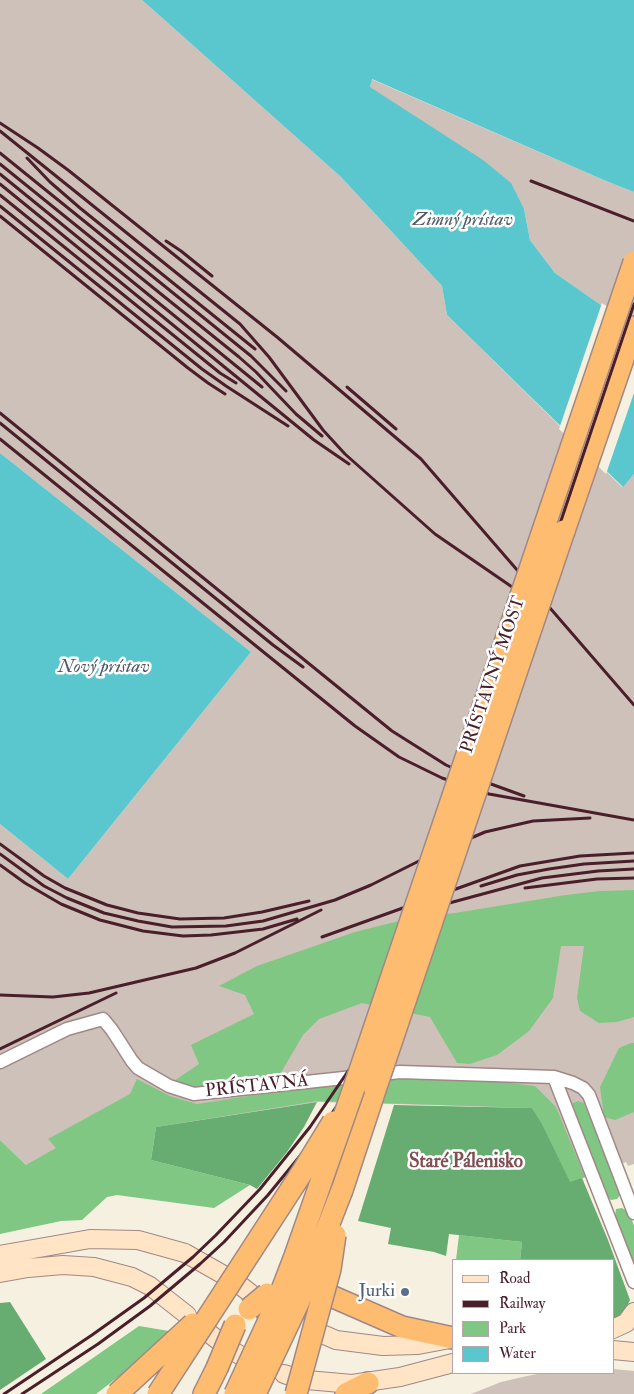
<!DOCTYPE html>
<html>
<head>
<meta charset="utf-8">
<style>
	body { margin:0 }
	#map { position:relative; width:634px; height:1394px; overflow:hidden; background:#f6f0e0; font-family:"IM FELL Double Pica",serif }
	canvas { display:block }
	.legend { position:absolute; left:452px; top:1259px; width:162px; height:115px; box-sizing:border-box; background:#fff; border:1px solid #b7a5aa; margin:0; padding:6px 9px; list-style:none; font-size:15px; color:#4a1f2b }
	.legend li { display:flex; align-items:center; gap:10px; height:25px }
	.legend b { width:25px; border:1px solid #b7a5aa }
</style>
</head>
<body>
<div id="map">
<canvas width="634" height="1394"></canvas>
<ul class="legend">
<li><b style="height:6px;background:#ffe4c6"></b>Road</li>
<li><b style="height:6px;background:#4a1f2b"></b>Railway</li>
<li><b style="height:14px;background:#7fc783"></b>Park</li>
<li><b style="height:14px;background:#59c7cd"></b>Water</li>
</ul>
</div>
<script>
const c = document.querySelector('canvas').getContext('2d');
c.lineJoin = 'round';
function paint(path, color) { c.fillStyle = color; c.fill(path, 'evenodd'); }
const poly = rows => new Path2D(rows.map(r => 'M' + r).join(''));
function strokePath(path, color, width, dash) { c.strokeStyle = color; c.lineWidth = width; c.lineCap = dash ? 'butt' : 'round'; c.setLineDash(dash || []); c.stroke(path); }
function write(font, color, halo, rows, align = 'center') {
  c.font = font + ' "IM FELL Double Pica",serif'; c.lineWidth = 5; c.setLineDash([]); c.textBaseline = 'middle'; c.strokeStyle = halo; c.fillStyle = color; for (const [text, x, y, turn = 0] of rows) {
    c.save(); c.translate(x, y); c.rotate((+turn || 0) * Math.PI / 180); c.textAlign = isNaN(turn) ? turn : align; if (halo) c.strokeText(text, 0, 0); c.fillText(text, 0, 0); c.restore();
  }
}
paint(poly([
	[0,0,142,0,341,177,442,286,447,315,622,487,634,474,634,1164,628,1166,626,1162,570,1183,532,1108,317,1102,156,1127,26,1165,0,1140,0,824,68,879,251,652,0,453],
	[371,79,606,181,634,192,634,324,618,317,555,273,530,240,524,209,370,88],
	[613,1369,634,1371,634,1394,471,1394,501,1382,527,1376,543,1373,613,1373]
]), '#cec1b9');
paint(poly([
	[634,890,634,1017,617,1022,599,1023,580,1011,577,998,584,946,561,946,553,998,529,1031,497,1055,470,1064,457,1063,430,1017,362,1003,319,1019,303,1035,279,1076,198,1087,174,1081,199,1064,191,1045,254,1014,245,995,219,986,257,966,355,932,415,917,455,913,566,895,600,891],
	[631,1043,634,1043,634,1112,615,1120,604,1117,600,1087,619,1048],
	[137,1079,170,1096,197,1104,318,1085,404,1079,493,1081,535,1086,556,1107,585,1177,570,1183,542,1124,532,1108,317,1101,156,1127,151,1160,250,1185,214,1208,117,1195,107,1197,82,1220,61,1221,0,1234,0,1140,26,1165,56,1148,48,1139,130,1094],
	[578,1101,584,1103,620,1191,620,1195,617,1199,611,1200,607,1197,572,1107,573,1103],
	[622,1208,629,1212,634,1226,634,1263,615,1216,616,1209],
	[459,1235,522,1242,520,1260,456,1260],
	[139,1326,169,1331,126,1371,96,1394,41,1394]
]), '#7fc783');
paint(poly([
	[317,1102,304,1127,287,1152,257,1189,250,1185,151,1160,156,1127],
	[394,1105,532,1108,542,1124,570,1182,582,1178,608,1240,630,1300,623,1314,613,1319,613,1260,520,1260,522,1242,449,1234,446,1256,434,1252,388,1244,391,1228,358,1221],
	[10,1302,46,1359,0,1390,0,1303]
]), '#67ac71');
paint(poly([
	[142,0,634,0,634,192,606,181,372,79,370,87,483,160,511,183,524,209,530,240,555,273,618,317,634,324,634,474,623,487,447,315,442,286,341,177],
	[0,453,251,652,68,879,0,824]
]), '#59c7cd');
paint(poly([
	[602,303,619,314,634,322,634,393,606,474,559,429]
]), '#f6f0e0');
const minor = poly([
	[0,1062,67,1029,103,1019,112,1030,132,1061,138,1068,169,1086,194,1094,400,1072,554,1077,573,1083,583,1088,589,1095,634,1213],
	[554,1077,634,1282]
]);
const secondary = poly([
	[0,1255,90,1239,138,1240,185,1253,222,1274],
	[0,1273,28,1268,63,1265,94,1267,132,1277,150,1286,187,1315],
	[241,1286,263,1303],
	[613,1329,626,1323,634,1312],
	[320,1333,336,1340,383,1346,418,1345,450,1339],
	[210,1334,219,1341],
	[613,1350,634,1352],
	[235,1352,241,1356],
	[284,1374,290,1376],
	[307,1380,352,1384,400,1377,453,1363]
]);
const motorway = poly([
	[564,531,634,327],
	[342,1190,375,1090],
	[331,1296,402,1327,453,1338],
	[204,1394,217,1368],
	[346,1394,368,1383]
]);
strokePath(minor, '#a08886', 15);
strokePath(secondary, '#a08886', 20);
strokePath(motorway, '#a08886', 24);
strokePath(minor, '#fff', 12);
strokePath(secondary, '#ffe4c6', 18);
strokePath(motorway, '#febc70', 21);
strokePath(poly([
	[0,123,38,148,68,170,277,337,421,459,634,705],
	[0,131,240,324,269,357,323,430,345,454,435,534,531,600],
	[0,153,251,356,286,391],
	[27,158,50,182,80,208,255,349],
	[0,164,239,357,256,372,296,414,322,436],
	[0,174,262,387],
	[531,181,634,221],
	[0,184,314,440,349,464],
	[0,195,220,373,236,383],
	[0,206,202,369,226,386,288,426],
	[0,216,188,368,208,383,225,394],
	[166,241,181,251,212,276],
	[347,387,396,429],
	[0,413,392,731,446,765,480,780,524,796],
	[0,423,273,645,303,667],
	[0,439,355,726,399,757,442,778,489,794,634,820],
	[0,844,44,876,65,888,107,905,138,913,180,919,224,918,262,912,309,901],
	[0,854,44,886,67,898,104,913,138,921,172,927,226,926,263,921,335,900,371,885,427,857,485,832,533,821,590,818],
	[0,865,25,883,61,904,100,920,143,931,183,936,211,935,263,929,297,919],
	[481,886,517,875,549,869,584,864,634,861],
	[525,888,597,879,634,878],
	[427,909,542,878,598,871,634,869],
	[322,937,520,866,580,856,634,853],
	[0,995,53,997,89,993,196,968,235,953,321,910],
	[0,1049,116,993],
	[4,1394,92,1335,144,1298,193,1257,216,1235,260,1189,310,1127,355,1061,374,1029,396,978,411,935,634,274],
	[22,1394,98,1344,150,1306,200,1264,224,1242,268,1195,318,1134,363,1067,383,1032,405,981,421,936,634,304]
]), '#4a1f2b', 3);
const motorwayBridge = poly([
	[375,1090,564,531],
	[249,1309,267,1294],
	[217,1368,235,1325],
	[117,1394,193,1324],
	[158,1394,303,1171,333,1122],
	[235,1394,277,1303,295,1256,354,1088,634,262],
	[255,1394,299,1301,342,1190],
	[296,1394,330,1269,335,1235]
]);
strokePath(motorwayBridge, '#a08886', 24, []);
strokePath(motorwayBridge, '#febc70', 21);
for (const [x, y, r, color] of [
	[405,1292,5,"#5c6f8a"]
]) { const dot = new Path2D(); dot.arc(x, y, r, 0, 2 * Math.PI); c.fillStyle = color; c.fill(dot); strokePath(dot, '#fff', 2); }
write('18px', '#4a1f2b', '#fff', [
	["PRÍSTAVNÝ MOST",494,675,-71],
	["PRÍSTAVNÁ",257,1087,-6]
]);
write('18px', '#4e5e75', '#fff', [
	["Jurki",395,1292]
], 'right');
write('italic 19px', '#4f5a64', '#fff', [
	["Zimný prístav",463,221],
	["Nový prístav",104,668]
]);
write('bold 19px', '#804f51', '#fff', [
	["Staré Pálenisko",466,1163]
]);
</script>
</body>
</html>
